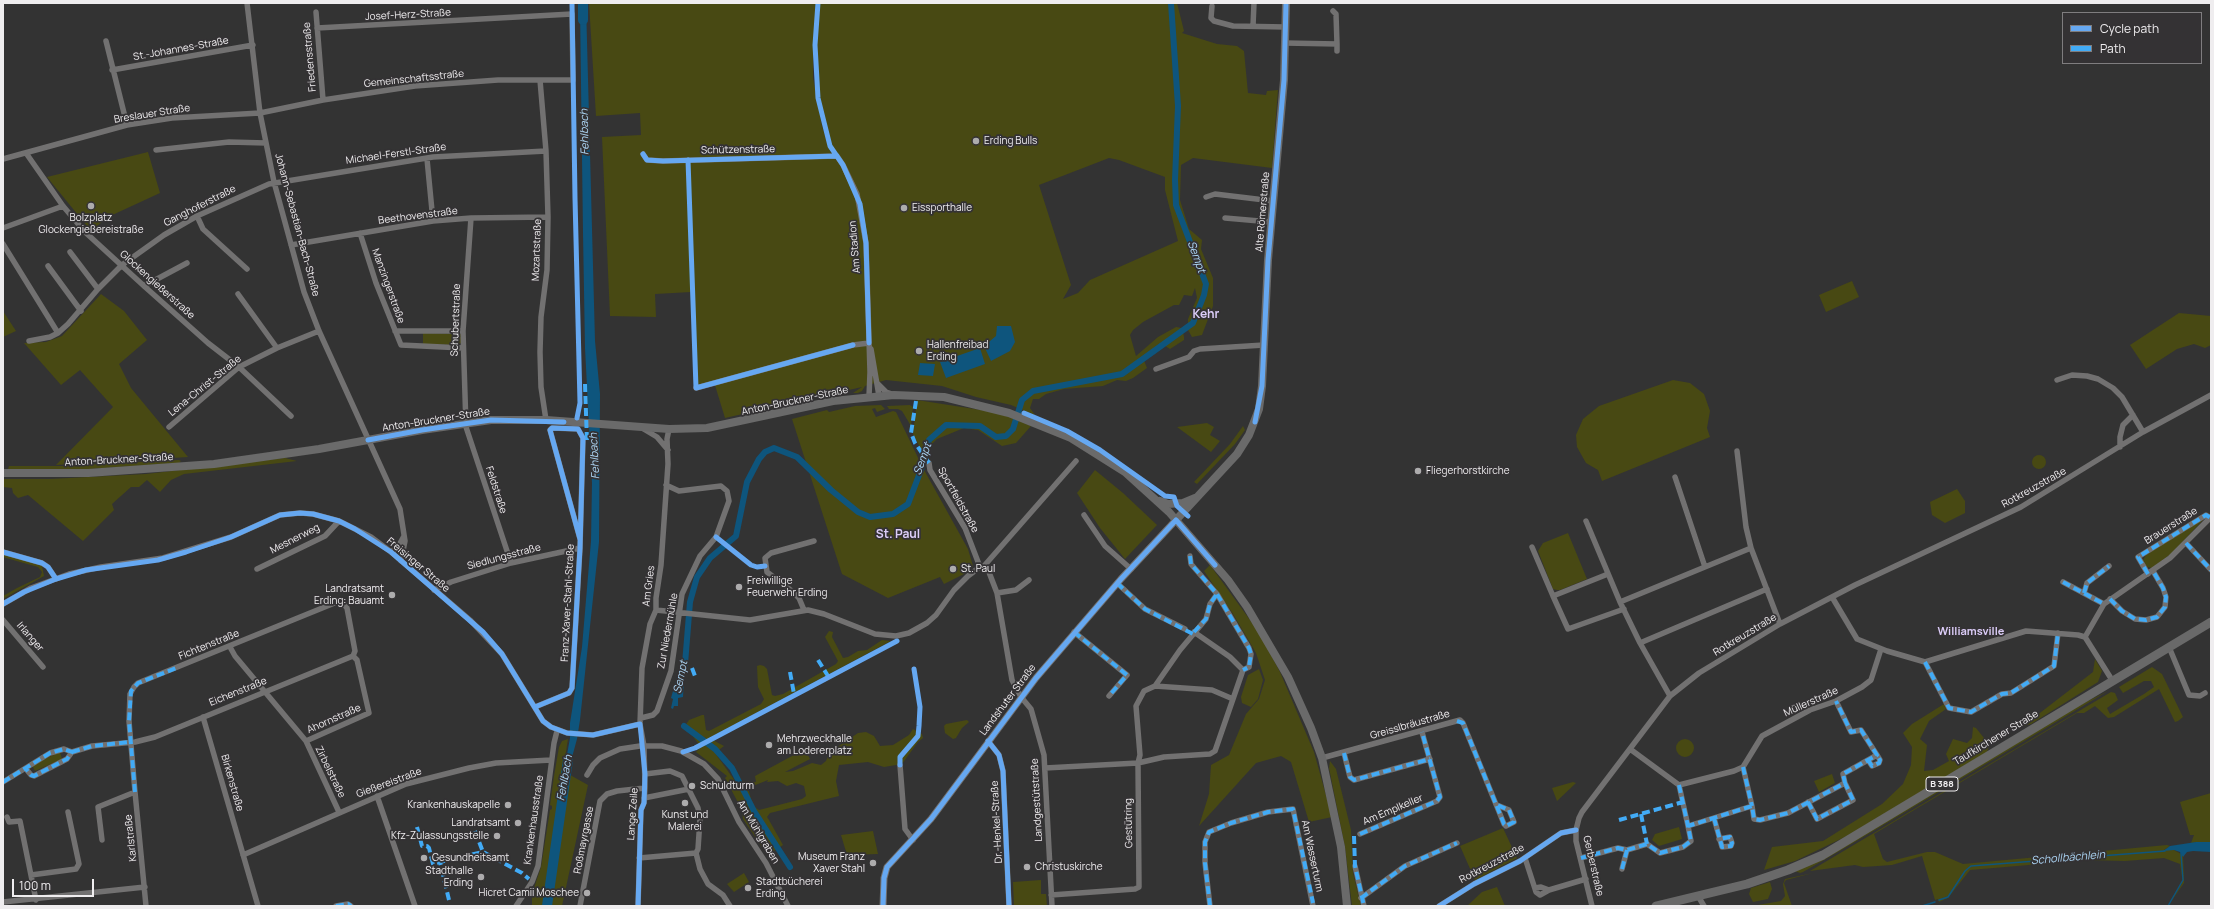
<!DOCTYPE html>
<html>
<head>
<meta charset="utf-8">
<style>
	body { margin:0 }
	#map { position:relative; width:2214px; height:909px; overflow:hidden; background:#333; font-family:Manrope,sans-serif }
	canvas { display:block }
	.frame { position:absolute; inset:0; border:4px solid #efedef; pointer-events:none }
	.legend { position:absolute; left:2062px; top:12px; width:140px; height:52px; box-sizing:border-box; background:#343234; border:1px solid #7f7d7f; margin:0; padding:5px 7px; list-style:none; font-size:12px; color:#efedef }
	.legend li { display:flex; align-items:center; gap:8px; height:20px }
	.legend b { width:20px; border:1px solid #7f7d7f }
	.scale { position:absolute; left:12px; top:879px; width:82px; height:18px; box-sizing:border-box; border:2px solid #efedef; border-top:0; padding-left:5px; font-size:12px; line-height:14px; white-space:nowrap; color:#efedef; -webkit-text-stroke:3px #343234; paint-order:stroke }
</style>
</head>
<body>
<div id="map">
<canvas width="2214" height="909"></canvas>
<div class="frame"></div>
<ul class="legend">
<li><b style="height:5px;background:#66a8f1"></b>Cycle path</li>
<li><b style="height:5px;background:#42abf6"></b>Path</li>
</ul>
<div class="scale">100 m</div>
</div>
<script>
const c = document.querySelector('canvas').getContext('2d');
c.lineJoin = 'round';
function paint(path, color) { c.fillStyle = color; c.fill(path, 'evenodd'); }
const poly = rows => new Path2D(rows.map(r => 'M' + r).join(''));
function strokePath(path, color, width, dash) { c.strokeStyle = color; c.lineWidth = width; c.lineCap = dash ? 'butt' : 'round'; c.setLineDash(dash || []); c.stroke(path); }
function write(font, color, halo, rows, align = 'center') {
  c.font = font + ' Manrope,sans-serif'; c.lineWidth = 3.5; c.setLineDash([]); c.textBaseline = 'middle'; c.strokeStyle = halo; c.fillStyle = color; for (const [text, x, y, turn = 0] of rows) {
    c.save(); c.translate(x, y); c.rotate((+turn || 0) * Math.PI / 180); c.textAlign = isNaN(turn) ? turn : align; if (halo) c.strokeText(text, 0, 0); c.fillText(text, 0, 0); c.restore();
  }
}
paint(poly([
	[589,3,817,3,813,48,813,78,822,126,831,154,828,135,820,105,816,67,816,43,820,3,1177,3,1184,31,1182,33,1217,44,1237,46,1244,51,1248,93,1266,95,1267,91,1278,90,1272,168,1193,158,1181,165,1180,200,1189,229,1202,240,1201,249,1213,278,1213,306,1202,335,1192,337,1188,330,1188,319,1197,298,1195,288,1192,296,1184,295,1179,305,1174,305,1143,322,1133,330,1130,335,1136,356,1158,337,1176,327,1182,328,1184,337,1184,340,1170,349,1162,344,1143,358,1147,368,1133,378,1126,381,1117,380,1103,386,1064,389,1046,394,1039,399,1033,399,1030,408,1035,415,1011,405,976,397,942,386,886,380,865,386,862,391,858,393,853,393,862,387,725,418,714,382,694,387,691,292,655,294,656,317,610,316,602,137,641,135,640,113,596,116],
	[1109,158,1119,160,1165,177,1165,190,1178,241,1090,280,1078,293,1063,299,1071,285,1039,185],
	[148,152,160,193,108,217,91,231,47,177],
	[1852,281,1859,297,1826,312,1819,295],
	[101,294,124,311,147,340,119,364,131,388,188,457,56,465,113,407,80,370,61,385,24,343,46,342,62,336],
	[3,311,16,331,3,337],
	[2179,313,2211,316,2211,345,2205,348,2194,344,2177,349,2146,369,2130,345],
	[423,333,461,334,461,343,457,345,423,344],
	[1673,380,1690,383,1704,394,1710,411,1707,428,1710,437,1602,481,1598,470,1586,463,1577,447,1576,435,1583,419,1599,406],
	[917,400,1000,413,1031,426,1016,443,1002,446,978,430,964,428,937,439,929,447,925,457,913,434],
	[881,405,885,409,877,412,875,408,872,409,876,417,893,411,896,412,923,468,968,549,973,566,968,572,944,584,940,577,888,598,842,574,792,419,827,410,829,412,855,406],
	[910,405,913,407,911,426,902,411,898,409,889,409,887,406],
	[1207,423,1214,427,1210,435,1220,441,1211,452,1177,427],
	[1243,426,1245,430,1235,444,1197,484,1194,482,1230,444],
	'2032 462a7 7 0 1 1 14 0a7 7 0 1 1-14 0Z',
	[285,458,297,461,184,474,171,480,160,492,147,480,139,487,131,487,112,504,114,510,83,541,28,495,18,498,13,493,12,488,3,487,3,479,51,479,146,474],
	[179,460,181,461,179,463,89,469,8,469,9,466,64,466],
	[1095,470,1123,493,1157,525,1125,559,1100,528,1077,493],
	[1957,489,1965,501,1965,513,1945,523,1932,515,1930,502],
	[2201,520,2203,520,2171,554,2152,568,2147,567,2143,560,2146,555],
	[1568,533,1587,579,1560,590,1557,590,1553,589,1538,551,1543,543],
	[3,554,42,566,44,576,3,599,3,596,17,588,40,577,42,572,38,567,6,558,3,557],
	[1210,565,1258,631,1280,672,1314,752,1332,817,1309,822,1291,762,1281,756,1256,763,1199,826,1209,794,1211,765,1229,755,1246,714,1259,699,1265,680,1256,653,1233,614,1204,571],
	[829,631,833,632,832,637,843,658,848,657,858,651,867,650,882,640,891,641,709,738,724,746,715,753,735,781,756,782,755,776,805,749,810,759,785,772,793,771,812,763,821,765,826,761,830,752,858,733,866,732,874,736,880,746,893,745,909,735,913,729,922,734,923,738,918,742,902,764,884,767,868,762,839,765,836,781,839,796,770,813,767,817,769,820,783,845,769,854,766,853,743,819,742,810,725,778,727,776,696,752,701,747,685,726,689,720,702,715,704,715,706,730,709,731,761,704,764,699,758,687,757,666,760,665,764,666,767,669,772,695,775,696,783,694,836,664,838,661,825,637],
	[768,780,767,782,778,781,787,786,796,783,804,786,806,796,802,799,759,810,753,806,748,788],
	[2095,659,2102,671,2098,682,2031,724,2023,726,2093,672],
	[2152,667,2162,674,2183,717,2178,721,2175,722,2159,689,2114,717,2108,718,2095,706,2084,713,2077,713,1874,834,1883,859,1887,862,1927,852,1935,852,1963,864,2167,845,2170,846,2164,850,2174,850,2183,855,2184,877,2184,883,2168,906,2182,883,2182,877,2180,864,2164,858,2125,861,2087,860,1970,870,1948,898,1939,902,1938,899,1935,900,1922,856,1892,865,1863,867,1855,865,1810,871,2111,692,2115,693,2118,700,2107,708,2110,714,2144,694,2154,687,2151,681,2144,681,2123,693,2119,687],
	[1259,669,1263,680,1258,699,1251,707,1242,703,1241,697,1248,675],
	[2108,691,1843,849,1803,872,1800,873,1795,871,2074,708],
	[1944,704,1946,709,1929,721,1920,739,1927,745,1924,771,1933,770,1949,761,1946,754,1953,739,1967,743,1972,738,1973,727,1976,728,1984,738,1989,746,1987,752,1849,835,1795,861,1764,870,1772,847,1823,841,1882,804,1903,784,1911,765,1912,747,1903,733,1912,724],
	[967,720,969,722,962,728,956,738,953,739,945,733,944,726,946,724],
	'1676 748a9 9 0 1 1 18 0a9 9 0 1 1-18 0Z',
	[568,739,563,771,588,785,562,906,532,906,532,894,541,867,550,810,552,809,552,806,550,805,554,776,559,747,562,741],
	[60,752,62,759,35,771,32,765],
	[1330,761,1336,769,1351,830,1353,873,1361,906,1352,906,1345,847,1329,768],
	[1832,774,1835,783,1819,792,1814,781],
	[1573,782,1576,783,1557,801,1552,788],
	[2211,793,2211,842,2191,843,2194,835,2190,835,2180,802],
	[1679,827,1682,839,1659,846,1652,840,1655,834],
	[1503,828,1517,858,1475,880,1460,846],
	[873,831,878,854,847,855,841,835],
	[744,873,749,882,734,892,727,884],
	[1813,873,1786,880,1784,883,1792,906,1752,906,1781,901,1785,896,1783,884,1785,879],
	[1041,880,1041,894,1046,894,1047,906,1014,906,1013,882],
	[1770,882,1772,889,1768,899,1753,902,1749,894,1751,888],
	[1497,887,1505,906,1467,906,1482,892]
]), '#484913');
paint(poly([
	[586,4,595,341,600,394,599,542,580,720,577,739,568,772,564,771,570,738,570,723,582,647,591,541,592,483,585,348,583,233,580,8],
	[997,326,1011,326,1015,342,1010,351,991,361,984,346,996,336],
	[980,348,985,364,946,378,940,362],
	[920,363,935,364,933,376,918,375],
	[677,677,684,678,683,697,678,698,678,706,674,706,673,709,671,708,673,699,671,698],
	[2196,842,2211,842,2211,852,2193,851,2187,852,2183,857,2180,852,2174,850,2163,851,2170,846]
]), '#0e557d');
strokePath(poly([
	[1939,900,1948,897,1965,871,1971,866,2165,851],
	[1922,906,1935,902],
	[2168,906,2183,880,2181,853]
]), '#0e557d', 1.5);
strokePath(poly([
	[679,684,685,664,690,602,697,577,710,558,736,536,747,482,759,459,765,452,774,448,797,457,831,490,858,512,870,517,893,514,908,504,921,470,929,440,946,425,980,426,996,437,1006,436,1013,429,1022,400,1033,391,1122,374,1193,323,1204,295,1206,284,1176,205,1175,180,1178,106,1171,3],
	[684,726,715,749,732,768,754,811,790,867]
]), '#0e557d', 6);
strokePath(poly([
	[583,3,583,20],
	[547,906,568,760]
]), '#0e557d', 10);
strokePath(poly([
	[247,3,260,113,274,182,304,292,319,331,400,509,405,541,401,561],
	[1212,6,1211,18,1214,21,1233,26,1285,27],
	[316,12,323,100],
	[1253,26,1254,3],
	[106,41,127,125],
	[1285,43,1337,44,1336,14,1333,11],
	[1337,44,1337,51],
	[112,70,253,45],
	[540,80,546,151,548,217,547,270,541,317,540,352,541,387,546,420],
	[156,150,229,142,266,143],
	[26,153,63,206,85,232,144,286,208,343,239,367,291,416],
	[643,154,647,160,663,161,837,156,843,165,857,194,866,243,870,372,869,397],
	[3,159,127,125,172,118,260,113,323,100,415,86,498,80,573,80,572,14,317,28],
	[427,159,433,221],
	[1206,197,1215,194,1273,201],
	[197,216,203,229,247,269],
	[471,218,463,331,466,427,511,563],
	[1225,218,1271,222],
	[3,228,63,206],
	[360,233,376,283,401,345,463,348],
	[3,244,58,333],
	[291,245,433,221,471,218,548,217],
	[70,252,98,289],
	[48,266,81,311],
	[144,286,187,263],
	[238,294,277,348],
	[395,331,463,331],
	[29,341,50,337,58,333,68,324,98,289,122,265,164,235,197,216,269,184,433,157,546,151],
	[871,349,879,396],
	[1156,369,1189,357,1194,351,1200,349,1264,345],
	[2057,380,2072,375,2087,376,2098,379,2113,388,2122,397,2143,432],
	[877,383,886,392,892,394],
	[696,388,853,345,869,343],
	[169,427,239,367,277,348,319,331],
	[642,428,657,437,668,450],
	[2120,447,2120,437,2123,425,2133,415],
	[929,463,930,470,965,528,980,567],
	[1675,477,1705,567],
	[1084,515,1105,546,1131,569],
	[1586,521,1620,602,1751,548,1746,527,1737,451],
	[2186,543,2211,570],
	[1532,547,1553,596,1608,574],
	[1751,548,1780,624],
	[3,552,42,563,48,567,56,579],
	[391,552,398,547,404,536],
	[1190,556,1191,564,1217,594,1249,648,1251,654,1249,667,1243,670],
	[984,566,1076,461],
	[257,569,325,536,339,521],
	[2148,574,2138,557,2206,515,2211,518],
	[2063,582,2104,604],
	[1117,583,1145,609,1185,629],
	[434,590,451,582,511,563,580,548],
	[997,593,1016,590,1029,580],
	[2084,593,2087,583,2109,566],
	[1553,596,1568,629,1624,609],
	[1832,597,1857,639,1887,651,1925,662,2026,631,2078,635,2085,637,2112,680],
	[2110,599,2122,611,2135,619,2146,620,2157,617,2165,607,2166,597,2163,588,2153,571],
	[1620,602,1640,643,1670,696],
	[3,604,31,588,69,574,101,567,163,558,231,537,280,515,300,513,313,514,339,521,371,537,391,552,470,620,502,654,543,721,551,727,567,733,593,735,640,724],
	[656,610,750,620,808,610,824,614,875,634,896,636,909,633,927,623,936,615,954,590,968,576,980,567,987,567,997,593,1012,680,1021,697,1031,709,1044,755,1052,906],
	[804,610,799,598,793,592,767,572,765,558,771,553,814,541],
	[3,620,43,667],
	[1074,632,1127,675,1109,696],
	[1194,632,1230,657,1243,670,1233,699],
	[2085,637,2104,604,2170,558,2211,517],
	[1640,643,1767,589],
	[230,647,235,656,306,741,339,812],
	[2169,647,2189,695,2200,696,2205,693],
	[1925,662,1949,708,1971,712,2002,694,2011,693,2054,666,2058,633],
	[1155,686,1212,690,1233,699,1215,751,1210,754,1164,757,1138,763,1140,755,1136,706,1144,691,1155,686,1180,650,1206,619,1210,604,1217,594],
	[535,707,569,693,572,688,580,548,583,438,578,429,552,428,550,430,580,539],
	[203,717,258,906],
	[641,718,653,715,657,711,671,671,682,594,700,556,716,537,729,501,727,491,721,486,679,491,666,485],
	[988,741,999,755,1003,771,1009,906],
	[1630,749,1679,785],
	[72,752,92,746,135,742,155,737,353,656],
	[1344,753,1350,777,1354,780,1430,759],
	[1322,758,1460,720,1463,723,1504,824,1506,826,1514,822,1509,810,1497,805],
	[1868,760,1872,766,1879,763,1880,760,1877,755],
	[900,765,905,829,913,840],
	[1743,767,1752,806],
	[1045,768,1138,763,1139,887,1135,889,1051,895],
	[645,774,670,771,682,776,698,808,700,819,698,849,696,853,700,869,708,884,723,895,730,906],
	[587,775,593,765,600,758,620,749,640,746,662,746,681,751,704,764,718,779,739,822,766,863,788,906],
	[3,782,50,753,64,749,72,752,67,759,34,776,31,775,26,769],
	[1679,785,1734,771,1743,767,1762,736,1810,710,1836,701,1862,687,1871,680,1881,649],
	[1679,785,1688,826],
	[135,792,129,721,130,694,134,687,138,683,337,602,342,602,347,608,355,651,353,656,357,660,369,713,306,741],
	[377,796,415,906],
	[644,798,689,789],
	[1808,802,1817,819,1853,800,1845,783],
	[7,817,9,822,20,821,36,900],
	[1714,818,1722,847,1731,846,1732,843,1730,837,1719,839],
	[1360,834,1437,801,1440,797,1422,732],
	[102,840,98,807,135,792,146,906],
	[243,855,406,784,469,768,496,763,551,760],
	[639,858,696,853],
	[1525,858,1536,892,1540,895,1549,890,1541,887,1535,888],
	[1581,858,1618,848,1627,850,1647,844,1660,853,1683,847,1691,841,1688,826,1752,806,1754,819,1760,820,1788,813,1845,783,1843,774,1877,755,1861,730,1851,732,1836,701],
	[1355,866,1364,906],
	[1622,869,1627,850],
	[31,875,76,869,79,864,68,812],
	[1549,890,1586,879],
	[1698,896,1704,906],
	[1361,898,1405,866,1457,843],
	[3,902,145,887],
	[336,906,348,904,351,906],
	[516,906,532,882,538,866,554,743,557,731],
	[580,906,600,801,607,794,617,791,645,788],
	[638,906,641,810,644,803,645,788,644,746,640,724,642,668,650,624,656,610,656,598,661,565,668,464,667,439,669,429],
	[1210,906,1205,863,1205,842,1209,832,1231,823,1268,812,1293,809,1313,906],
	[1439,906,1474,884,1520,861,1561,833,1576,830],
	[1592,906,1576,841,1576,830,1579,818,1582,812,1670,696,1699,673,1780,624,1855,585,2021,507,2143,432,2211,395]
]), '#727171', 5.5);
strokePath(poly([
	[883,906,884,878,887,867,931,819,1036,678,1121,579,1176,520]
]), '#727171', 7);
strokePath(poly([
	[3,473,88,473,214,464,319,449,422,430,491,420,546,420,669,429,707,428,833,401,894,395,944,397,1009,413,1071,438,1125,472,1169,512,1228,580,1247,607,1288,677,1311,728,1322,758,1341,847,1347,906],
	[1160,501,1168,504,1183,503,1195,498],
	[1176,520,1237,454,1249,435,1259,409,1262,386,1268,260,1284,80,1286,3]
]), '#6a6a6a', 8);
strokePath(poly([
	[1656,906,1747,884,1788,870,1823,855,2211,622]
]), '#696969', 9);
strokePath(poly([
	[585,384,587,442],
	[916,401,911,433,915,443,929,463],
	[2186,543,2211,570],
	[1190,556,1191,564,1217,594,1249,648,1251,654,1249,667,1243,670],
	[2148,574,2138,557,2206,515,2211,518],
	[2063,582,2104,604],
	[1117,583,1145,609,1193,634],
	[2084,593,2087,583,2109,566],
	[2110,599,2122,611,2135,619,2146,620,2157,617,2165,607,2166,597,2163,588,2153,571],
	[1074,632,1127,675,1109,696],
	[1194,632,1206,619,1210,604,1217,594],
	[818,660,828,676],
	[1925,662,1949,708,1971,712,2002,694,2011,693,2054,666,2058,633],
	[692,668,695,676],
	[790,672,794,694],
	[1457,721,1463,723,1504,824,1506,826,1514,822,1509,810,1497,805],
	[72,752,92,746,130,742],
	[1344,753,1350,777,1354,780,1430,759],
	[1868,760,1872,766,1879,763,1880,760,1877,755],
	[1743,767,1752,806],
	[3,782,50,753,64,749,72,752,67,759,34,776,31,775,26,769],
	[1679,785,1688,826],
	[135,792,129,721,131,691,138,683,179,667],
	[1808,802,1817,819,1853,800,1845,783],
	[1641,814,1647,844],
	[1714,818,1722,847,1731,846,1732,843,1730,837,1719,839],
	[1619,820,1683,802],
	[417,827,422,846,427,846,429,848,433,864,440,862],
	[475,831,483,852],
	[1360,834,1437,801,1440,797,1422,732],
	[1354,836,1355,866,1364,906],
	[1581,858,1618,848,1627,850,1647,844,1660,853,1683,847,1691,841,1688,826,1752,806,1754,819,1760,820,1788,813,1845,783,1843,774,1877,755,1861,730,1851,732,1836,701],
	[1622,869,1627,850],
	[1361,898,1405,866,1457,843],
	[449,900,440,862,483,852,522,873,529,879],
	[336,906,348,904,351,906],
	[1210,906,1205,863,1205,842,1209,832,1231,823,1268,812,1293,809,1313,903]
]), '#42abf6', 4, [8, 4]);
strokePath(poly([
	[572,3,575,198,580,403,577,418],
	[818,3,815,45,818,98,830,146,843,165,860,204,866,243,869,343],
	[643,154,647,160,663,161,837,156],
	[688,160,696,388,853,345],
	[1024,413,1067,431,1100,450,1165,496,1174,497,1177,506,1188,516],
	[1255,422,1262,386,1268,260,1284,80,1286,3],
	[368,440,422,430,491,420,564,422],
	[716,537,751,565,757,567,765,566],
	[3,552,42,563,48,567,56,579],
	[3,604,24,592,56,579,86,570,158,560,186,552,231,537,280,515,300,513,313,514,339,521,355,529,391,552,483,632,502,654,543,721,551,727,567,733,593,735,640,724,645,774,644,803,641,810,638,906],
	[535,707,569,693,572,688,580,548,583,438,578,429,552,428,550,430,580,539],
	[988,741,999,755,1003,771,1009,906],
	[683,752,695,748,897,641],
	[900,765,900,757,918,736,919,726,920,707,914,669],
	[883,906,884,878,887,867,931,819,1036,678,1121,579,1176,520,1215,565],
	[1439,906,1474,884,1520,861,1561,833,1576,830]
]), '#66a8f1', 5);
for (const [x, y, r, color] of [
	[976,141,4,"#adacad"],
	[91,206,4,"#adacad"],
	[904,208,4,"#adacad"],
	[919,351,4,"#adacad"],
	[1418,471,4,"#adacad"],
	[953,569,4,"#adacad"],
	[739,587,4,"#adacad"],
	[392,595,4,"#adacad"],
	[769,745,4,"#adacad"],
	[692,786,4,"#adacad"],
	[685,803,4,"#adacad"],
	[508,805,4,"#adacad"],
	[518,823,4,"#adacad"],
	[497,836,4,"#adacad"],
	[424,858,4,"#adacad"],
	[873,863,4,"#adacad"],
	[1027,867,4,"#adacad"],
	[481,877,4,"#adacad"],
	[748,888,4,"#adacad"],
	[587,893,4,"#adacad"]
]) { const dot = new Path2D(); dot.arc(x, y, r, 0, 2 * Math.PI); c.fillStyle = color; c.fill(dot); strokePath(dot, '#343234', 1.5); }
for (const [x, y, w] of [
	[1942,784,32]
]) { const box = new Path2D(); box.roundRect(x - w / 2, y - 7, w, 14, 3); c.fillStyle = '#343234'; c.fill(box); strokePath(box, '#efedef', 1); }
write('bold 9px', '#efedef', null, [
	["B 388",1942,784]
]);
write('10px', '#efedef', '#343234', [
	["Josef-Herz-Straße",408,15,-3],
	["St.-Johannes-Straße",181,49,-10],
	["Friedensstraße",310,57,-95],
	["Gemeinschaftsstraße",414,79,-6],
	["Breslauer Straße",152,114,-9],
	["Schützenstraße",738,150,-1],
	["Michael-Ferstl-Straße",396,154,-8],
	["Ganghoferstraße",200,206,-27],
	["Alte Römerstraße",1263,212,-85],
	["Beethovenstraße",418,216,-7],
	["Johann-Sebastian-Bach-Straße",297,225,75],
	["Am Stadion",855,247,-95],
	["Mozartstraße",537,250,-88],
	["Glockengießerstraße",157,285,42],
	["Manzingerstraße",388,286,70],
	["Schubertstraße",456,320,-88],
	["Lena-Christ-Straße",205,386,-39],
	["Anton-Bruckner-Straße",795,401,-12],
	["Anton-Bruckner-Straße",436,420,-9],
	["Anton-Bruckner-Straße",119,460,-3],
	["Rotkreuzstraße",2034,488,-29],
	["Feldstraße",496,490,72],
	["Sportfeldstraße",958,500,61],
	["Brauerstraße",2171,526,-32],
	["Mesnerweg",295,539,-27],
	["Siedlungsstraße",504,557,-15],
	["Freisinger Straße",418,565,40],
	["Am Gries",649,586,-83],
	["Franz-Xaver-Stahl-Straße",568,603,-87],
	["Zur Niedermühle",668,631,-80],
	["Rotkreuzstraße",1745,635,-31],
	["Irlanger",30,637,49],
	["Fichtenstraße",209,645,-22],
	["Eichenstraße",238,692,-22],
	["Landshuter Straße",1008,700,-53],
	["Müllerstraße",1811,702,-24],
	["Ahornstraße",334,719,-24],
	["Greisslbräustraße",1410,725,-16],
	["Taufkirchener Straße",1996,738,-31],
	["Zirbelstraße",330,772,64],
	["Birkenstraße",232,783,74],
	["Gießereistraße",389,783,-20],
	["Landgestütstraße",1037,800,-93],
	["Am Emplkeller",1393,810,-23],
	["Lange Zeile",633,814,-86],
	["Krankenhausstraße",534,820,-82],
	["Dr.-Henkel-Straße",997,822,-93],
	["Gestütring",1129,823,-91],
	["Am Mühlgraben",758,832,59],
	["Karlstraße",131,838,-96],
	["Roßmayrgasse",584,840,-79],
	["Am Wasserturm",1312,856,78],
	["Rotkreuzstraße",1492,864,-28],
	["Gerberstraße",1593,866,77]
]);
write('10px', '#efedef', '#343234', [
	["Erding Bulls",984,141],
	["Eissporthalle",912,208],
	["Bolzplatz",91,218,"center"],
	["Glockengießereistraße",91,230,"center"],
	["Hallenfreibad",927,345],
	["Erding",927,357],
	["Fliegerhorstkirche",1426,471],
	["St. Paul",961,569],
	["Freiwillige",747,581],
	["Feuerwehr Erding",747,593],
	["Landratsamt",384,589,"right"],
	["Erding: Bauamt",384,601,"right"],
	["Mehrzweckhalle",777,739],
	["am Lodererplatz",777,751],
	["Schuldturm",700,786],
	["Krankenhauskapelle",500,805,"right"],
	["Kunst und",685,815,"center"],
	["Malerei",685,827,"center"],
	["Landratsamt",510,823,"right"],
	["Kfz-Zulassungsstelle",489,836,"right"],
	["Museum Franz",865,857,"right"],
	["Xaver Stahl",865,869,"right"],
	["Gesundheitsamt",432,858],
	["Christuskirche",1035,867],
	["Stadthalle",473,871,"right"],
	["Erding",473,883,"right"],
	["Stadtbücherei",756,882],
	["Erding",756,894],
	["Hicret Camii Moschee",579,893,"right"]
], 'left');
write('italic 11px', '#abd4f3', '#343234', [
	["Fehlbach",585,132,-91],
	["Sempt",1196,257,70],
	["Fehlbach",595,456,-93],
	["Sempt",923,459,-70],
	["Sempt",681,677,-78],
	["Fehlbach",565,778,-80],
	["Schollbächlein",2068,858,-5]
]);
write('bold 11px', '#dccdf8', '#343234', [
	["Williamsville",1971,632]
]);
write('bold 12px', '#dccdf8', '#343234', [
	["Kehr",1206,315],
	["St. Paul",898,535]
]);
</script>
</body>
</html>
